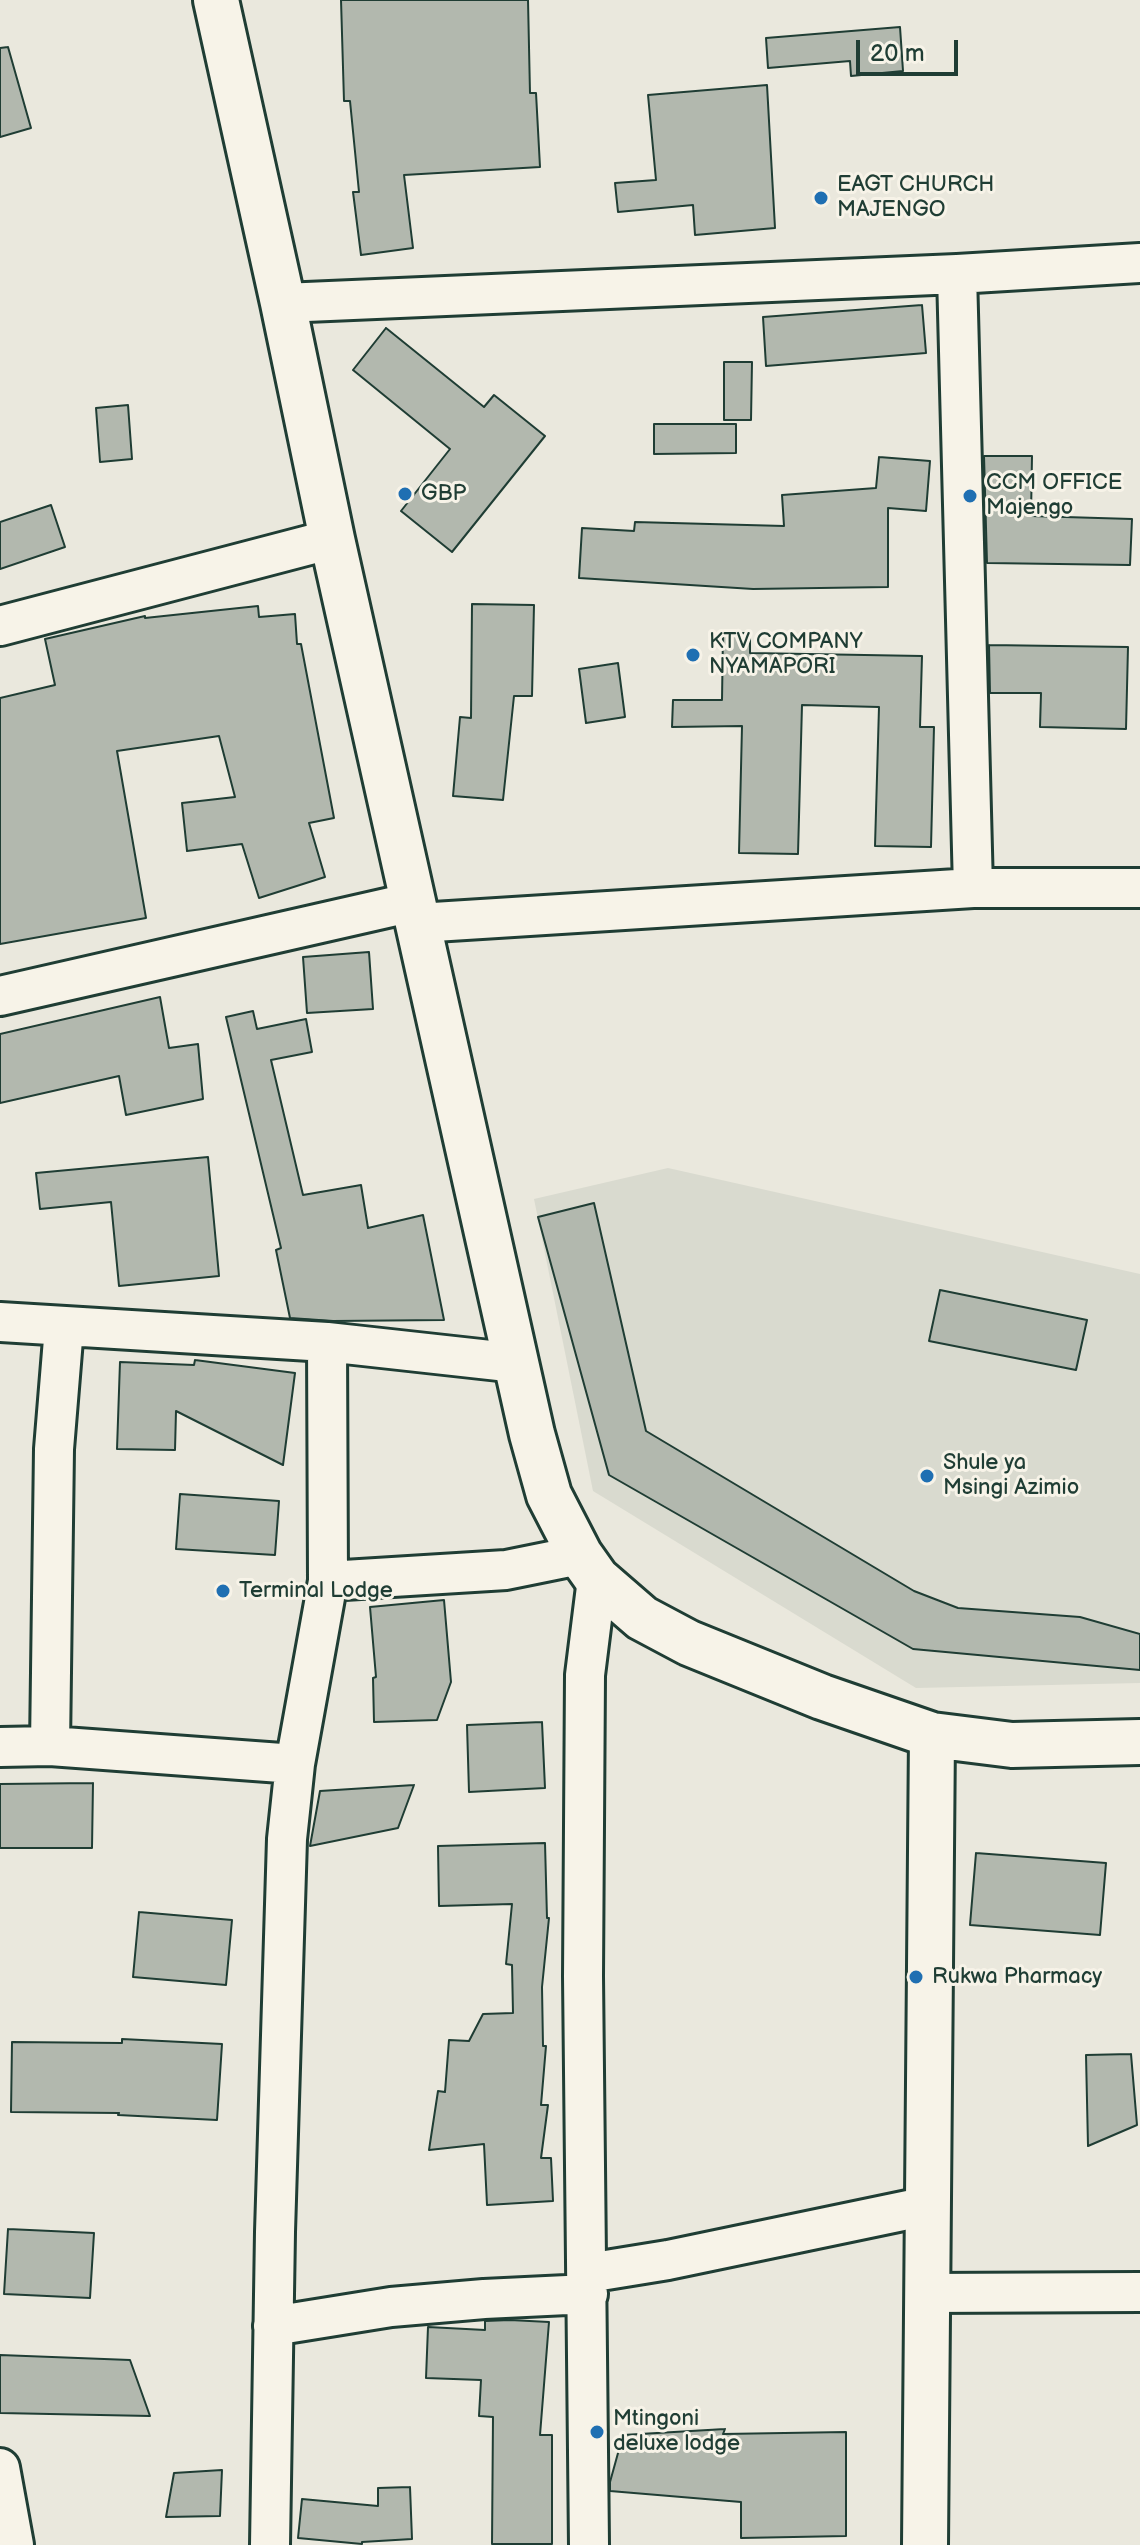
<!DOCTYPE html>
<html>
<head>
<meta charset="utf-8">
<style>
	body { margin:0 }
	#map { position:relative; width:1140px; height:2545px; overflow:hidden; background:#eae8dd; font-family:"Balsamiq Sans",sans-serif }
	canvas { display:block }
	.scale { position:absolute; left:856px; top:40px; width:102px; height:36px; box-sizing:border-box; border:4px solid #1f3d34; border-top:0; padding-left:10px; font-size:24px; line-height:28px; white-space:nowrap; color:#1f3d34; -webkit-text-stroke:6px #f7f3e8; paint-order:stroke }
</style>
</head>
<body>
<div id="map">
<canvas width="1140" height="2545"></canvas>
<div class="scale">20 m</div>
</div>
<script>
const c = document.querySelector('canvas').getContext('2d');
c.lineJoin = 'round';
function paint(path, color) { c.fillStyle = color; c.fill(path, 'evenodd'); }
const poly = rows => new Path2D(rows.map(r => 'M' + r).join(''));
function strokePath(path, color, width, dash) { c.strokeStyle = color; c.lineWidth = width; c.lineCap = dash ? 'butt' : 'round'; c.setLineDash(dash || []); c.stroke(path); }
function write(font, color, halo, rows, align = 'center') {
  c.font = font + ' "Balsamiq Sans",sans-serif'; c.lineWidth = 6; c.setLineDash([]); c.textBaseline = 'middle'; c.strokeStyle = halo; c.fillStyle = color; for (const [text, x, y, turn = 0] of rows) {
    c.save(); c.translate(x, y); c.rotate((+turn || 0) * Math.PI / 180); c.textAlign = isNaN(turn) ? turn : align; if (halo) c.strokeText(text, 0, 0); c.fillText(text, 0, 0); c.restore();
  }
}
paint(poly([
	[668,1168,1140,1274,1140,1683,916,1688,593,1491,534,1199]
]), '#d9dacf');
const building = poly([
	[341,0,528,0,530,93,536,93,540,167,404,175,413,248,361,255,353,192,359,192,350,101,344,101,341,0],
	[900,27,903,71,851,76,850,61,768,68,766,38,900,27],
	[8,47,31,128,0,137,0,48,8,47],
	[767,85,775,228,695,235,693,205,618,212,615,183,656,180,648,95,767,85],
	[922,305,926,353,766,366,763,317,922,305],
	[386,328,484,407,494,395,545,436,452,552,401,511,450,449,353,370,386,328],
	[724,362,752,362,751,420,724,420,724,362],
	[128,405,132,459,100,462,96,408,128,405],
	[654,424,736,424,736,453,654,454,654,424],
	[984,456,1032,456,1031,516,1132,519,1130,565,987,563,984,456],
	[879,457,930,461,926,511,888,508,888,587,753,589,579,578,582,528,634,531,635,522,784,526,782,495,876,488,879,457],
	[51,505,65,547,0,569,0,522,51,505],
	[472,604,534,605,532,696,514,696,503,800,453,796,460,717,471,718,472,604],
	[258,606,259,617,295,614,297,644,301,644,334,818,309,823,325,877,259,898,242,844,187,851,182,803,235,797,219,736,117,751,146,918,0,944,0,698,55,685,45,639,145,616,145,618,258,606],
	[723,633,750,633,750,653,922,656,920,727,934,727,931,847,875,846,879,707,802,705,798,854,739,853,742,726,672,727,673,700,722,700,723,633],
	[989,645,1128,647,1126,729,1040,727,1041,693,990,693,989,645],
	[618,663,625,717,586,723,579,669,618,663],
	[369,952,373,1009,307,1013,303,957,369,952],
	[160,997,169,1048,198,1044,203,1099,126,1115,119,1076,0,1103,0,1034,160,997],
	[253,1011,257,1029,306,1019,312,1052,271,1060,303,1195,361,1185,368,1228,423,1215,444,1320,333,1321,290,1318,276,1250,281,1248,226,1017,253,1011],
	[208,1157,219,1276,119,1286,111,1202,40,1209,36,1173,208,1157],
	[594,1203,646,1431,914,1591,958,1608,1080,1617,1140,1634,1140,1670,913,1649,609,1475,538,1217,594,1203],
	[940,1290,1087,1320,1076,1370,929,1341,940,1290],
	[195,1360,295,1373,283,1465,176,1411,175,1450,117,1449,120,1362,194,1365,195,1360],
	[180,1494,279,1501,275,1555,176,1549,180,1494],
	[444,1600,451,1682,437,1720,374,1722,373,1678,376,1677,370,1607,444,1600],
	[542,1722,545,1788,469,1792,467,1725,542,1722],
	[93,1783,92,1848,0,1848,0,1784,93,1783],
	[414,1785,398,1828,310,1846,320,1791,414,1785],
	[545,1843,547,1918,549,1918,542,1987,543,2046,546,2046,541,2105,548,2105,541,2158,551,2158,553,2201,487,2205,484,2144,429,2150,438,2091,445,2092,449,2040,469,2041,483,2014,513,2013,512,1965,506,1964,512,1904,439,1906,438,1846,545,1843],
	[976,1853,1106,1863,1100,1935,970,1925,976,1853],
	[139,1912,232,1920,226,1985,133,1977,139,1912],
	[122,2039,222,2044,217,2120,118,2115,119,2113,11,2112,12,2042,122,2043,122,2039],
	[1131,2054,1137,2125,1088,2146,1086,2055,1131,2054],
	[8,2229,94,2233,90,2298,4,2294,8,2229],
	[510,2320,549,2322,540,2435,552,2435,552,2544,492,2544,493,2417,479,2416,481,2380,426,2378,428,2327,485,2330,485,2321,510,2320],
	[0,2355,130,2360,150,2416,0,2413,0,2355],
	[725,2429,723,2434,846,2432,846,2536,741,2538,741,2502,610,2491,610,2482,623,2435,725,2429],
	[222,2470,220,2516,166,2517,174,2473,222,2470],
	[410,2487,412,2539,362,2542,362,2544,298,2538,302,2499,378,2506,378,2488,410,2487]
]);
paint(building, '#b2b8ae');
strokePath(building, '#1f3d34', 2);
const street = poly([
	[957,274,973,888],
	[283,303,957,274,1140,263],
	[0,626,332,539],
	[418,923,973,888,1140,888],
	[0,996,413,902],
	[0,1322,327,1342,517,1363],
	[328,1581,506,1570,580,1555],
	[50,1746,54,1449,64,1327],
	[0,1747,50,1746,295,1764],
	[588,2273,668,2260,927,2206],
	[926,2293,1140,2292],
	[273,2326,391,2307,484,2299,588,2294],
	[0,2468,14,2545],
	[270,2545,275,2232,287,1839,295,1764,328,1581,327,1342],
	[589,2545,583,1976,585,1675,597,1579]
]);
const secondary = poly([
	[216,0,283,303,332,539,532,1434,549,1495,580,1555,597,1579,642,1618,689,1643,822,1697,932,1735,1012,1745,1140,1742],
	[925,2545,932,1735]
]);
strokePath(street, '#1f3d34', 44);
strokePath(secondary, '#1f3d34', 50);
strokePath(street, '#f7f3e8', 38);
strokePath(secondary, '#f7f3e8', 44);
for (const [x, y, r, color] of [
	[821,198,8,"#1f6fb2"],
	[405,494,8,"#1f6fb2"],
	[970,496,8,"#1f6fb2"],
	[693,655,8,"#1f6fb2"],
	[927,1476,8,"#1f6fb2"],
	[223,1591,8,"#1f6fb2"],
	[916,1977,8,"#1f6fb2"],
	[597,2432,8,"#1f6fb2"]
]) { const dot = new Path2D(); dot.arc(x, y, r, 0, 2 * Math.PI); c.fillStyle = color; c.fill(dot); strokePath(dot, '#f7f3e8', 3); }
write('22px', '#1f3d34', '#f7f3e8', [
	["EAGT CHURCH",837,185],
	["MAJENGO",837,210],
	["CCM OFFICE",986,483],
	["Majengo",986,508],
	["GBP",421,494],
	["KTV COMPANY",709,642],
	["NYAMAPORI",709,667],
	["Shule ya",943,1463],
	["Msingi Azimio",943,1488],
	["Terminal Lodge",239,1591],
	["Rukwa Pharmacy",932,1977],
	["Mtingoni",613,2419],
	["deluxe lodge",613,2444]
], 'left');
</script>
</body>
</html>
